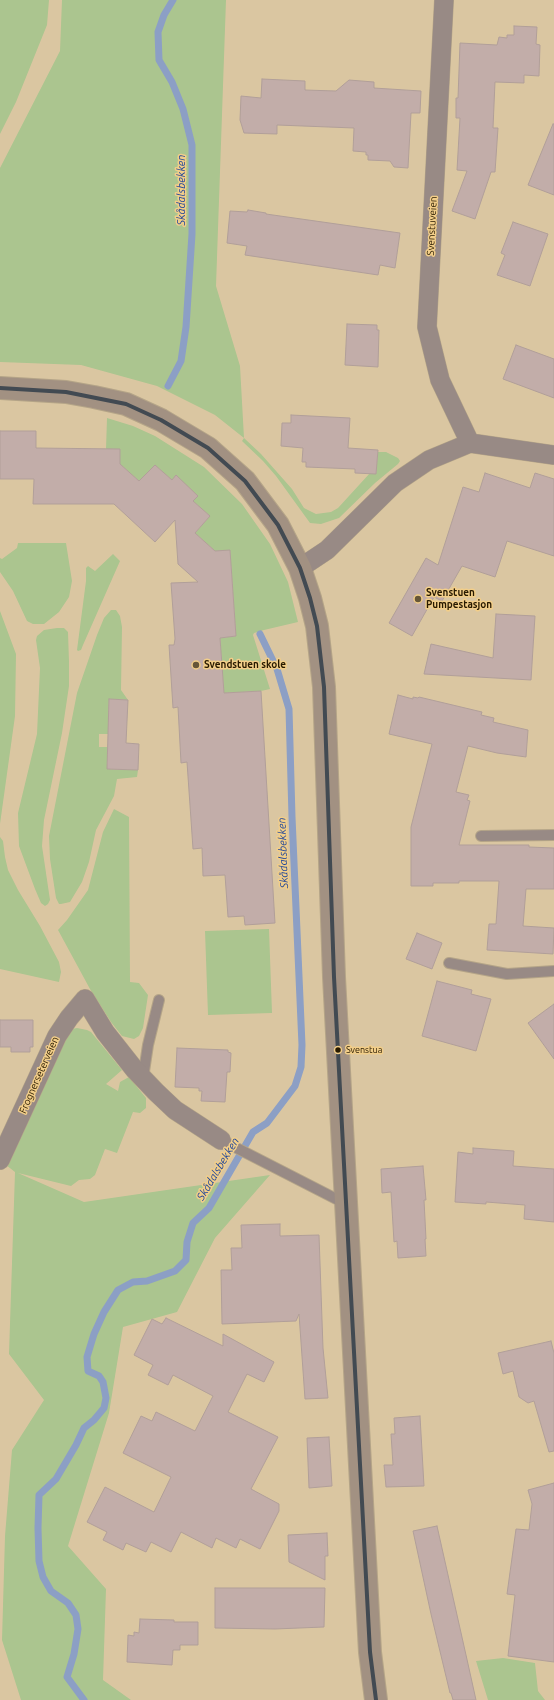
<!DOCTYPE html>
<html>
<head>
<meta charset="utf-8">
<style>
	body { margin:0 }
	canvas { display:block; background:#dac6a1 }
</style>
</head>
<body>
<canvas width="554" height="1700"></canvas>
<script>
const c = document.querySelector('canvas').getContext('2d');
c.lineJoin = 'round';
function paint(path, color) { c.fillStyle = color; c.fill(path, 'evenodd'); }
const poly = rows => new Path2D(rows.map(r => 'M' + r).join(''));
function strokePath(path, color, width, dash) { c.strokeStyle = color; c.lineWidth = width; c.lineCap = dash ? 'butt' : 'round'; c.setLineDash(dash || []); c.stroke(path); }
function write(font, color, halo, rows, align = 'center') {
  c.font = font + ' Ubuntu,sans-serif'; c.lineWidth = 3; c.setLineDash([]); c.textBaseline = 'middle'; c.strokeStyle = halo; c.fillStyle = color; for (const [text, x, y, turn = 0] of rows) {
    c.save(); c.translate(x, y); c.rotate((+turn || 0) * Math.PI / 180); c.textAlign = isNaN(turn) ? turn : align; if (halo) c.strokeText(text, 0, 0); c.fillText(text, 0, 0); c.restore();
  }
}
paint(poly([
	[0,0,49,0,47,25,16,102,0,134],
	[62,0,226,0,216,286,240,366,244,438,261,454,292,489,304,508,316,514,331,512,338,508,370,473,376,473,378,452,386,452,398,458,400,461,398,464,375,483,339,518,321,524,310,523,276,476,263,461,242,441,244,438,215,415,157,386,81,365,0,362,0,168,60,51],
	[107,418,133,426,155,436,204,467,242,504,270,544,288,582,298,622,264,630,254,633,253,635,270,689,261,691,224,693,220,638,236,636,230,551,215,551,195,533,210,516,193,501,198,496,176,476,172,480,155,465,139,481,120,464,120,449,106,449],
	[18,543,66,543,72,581,69,597,59,612,44,624,33,624,27,621,13,591,0,572,0,558,2,559,17,548],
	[113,554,120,561,83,645,81,650,78,651,77,650,86,581,86,568,88,566,95,571],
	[111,610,116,610,120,616,122,627,121,690,128,700,109,699,108,734,99,734,99,747,107,747,107,769,138,770,137,777,117,779,114,796,96,830,89,862,82,882,70,902,61,904,59,904,56,898,50,859,49,836,77,693,97,635,104,618],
	[0,611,16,654,15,716,0,824],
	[57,628,64,628,68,632,69,662,69,686,62,733,44,820,42,846,50,900,48,904,45,906,41,903,35,889,19,846,18,813,37,734,40,668,36,640,37,636,44,630],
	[114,809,129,817,130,982,139,983,148,995,143,1028,139,1036,134,1039,122,1036,111,1022,90,989,58,930,67,920,88,890,103,832],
	[0,837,3,841,5,857,8,870,18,890,40,926,59,962,61,972,59,982,0,969],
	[269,929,272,1013,208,1015,205,931],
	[77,1028,87,1030,91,1032,122,1070,106,1084,118,1091,120,1082,129,1077,146,1098,146,1108,140,1113,133,1112,117,1153,105,1149,95,1175,90,1179,79,1180,71,1186,18,1173,84,1202,270,1175,215,1238,177,1312,123,1327,109,1413,68,1546,106,1589,103,1680,131,1700,21,1700,2,1640,5,1536,12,1450,44,1400,9,1354,15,1172,6,1165,63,1036,72,1029],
	[503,1658,535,1663,538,1691,545,1700,488,1700,476,1661]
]), '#abc58f');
strokePath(poly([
	[168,386,181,361,186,327,192,234,192,145,183,109,172,82,159,60,158,32,164,15,173,0],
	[84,1700,67,1677,74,1654,78,1629,76,1615,68,1603,51,1591,43,1577,39,1561,38,1528,39,1495,56,1479,76,1445,84,1428,94,1420,104,1408,106,1398,103,1382,99,1376,88,1371,87,1357,94,1334,104,1312,118,1290,133,1282,147,1281,175,1271,186,1260,187,1242,193,1223,209,1208,253,1132,267,1123,295,1086,301,1067,302,1045,292,817,289,709,277,669,260,634]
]), '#8c9fc5', 7);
const building = poly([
	[514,26,537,27,536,44,540,45,539,76,524,75,524,83,495,82,493,128,498,128,495,172,491,172,475,219,452,211,467,171,457,170,460,118,456,118,456,98,458,98,460,43,497,45,499,37,507,38,507,35,514,35,514,26],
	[262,79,305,81,305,90,336,91,349,80,374,82,374,88,421,91,420,113,411,113,408,168,394,167,390,161,368,160,368,155,366,155,366,152,353,151,354,128,277,125,277,134,244,133,240,120,241,96,261,98,262,79],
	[553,124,554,124,554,195,528,185,553,124],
	[248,210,266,213,266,214,400,233,395,268,380,265,378,275,245,255,247,246,227,243,230,211,247,212,248,210],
	[513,222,548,234,530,286,497,275,505,255,501,253,513,222],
	[347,324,377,325,377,330,379,330,378,367,345,365,347,324],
	[516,345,554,359,554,398,503,379,516,345],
	[291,415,350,418,348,448,378,450,376,474,355,473,355,469,306,467,306,462,302,462,303,448,281,446,282,423,291,423,291,415],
	[0,431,36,431,36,448,120,449,120,464,139,481,155,465,172,480,176,475,198,496,193,501,210,516,195,533,215,551,230,550,236,636,220,638,224,693,261,691,275,923,245,925,244,916,228,917,225,875,203,876,202,848,193,849,187,762,181,763,178,707,173,708,169,645,174,645,175,639,171,583,198,582,178,564,175,520,155,542,114,504,33,504,34,479,0,479,0,431],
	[485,473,530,488,535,473,554,479,554,556,507,541,495,577,462,566,442,601,434,597,412,636,389,623,426,558,438,565,463,487,479,492,485,473],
	[496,614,535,616,531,680,424,674,431,644,493,658,496,614],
	[398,695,413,699,413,697,418,698,419,697,482,712,481,715,494,718,493,722,528,730,526,757,497,753,468,746,456,792,469,795,467,800,470,801,459,845,529,845,529,847,554,848,554,889,526,889,523,926,554,928,553,954,487,950,489,924,496,924,499,881,459,881,459,883,433,883,433,886,411,886,411,827,432,744,389,734,398,695],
	[109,699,128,700,126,743,139,744,138,770,107,769,109,699],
	[417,933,442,943,432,969,406,959,417,933],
	[437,981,472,990,471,994,491,999,476,1051,422,1036,437,981],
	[554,1004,554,1059,528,1023,554,1004],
	[0,1020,33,1020,33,1047,30,1047,30,1052,11,1052,11,1047,0,1047,0,1020],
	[177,1048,228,1050,228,1052,231,1053,230,1072,227,1072,225,1102,201,1101,202,1091,199,1091,199,1088,175,1087,177,1048],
	[473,1148,514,1151,513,1166,554,1169,554,1222,524,1219,525,1205,486,1202,486,1204,455,1202,458,1152,473,1154,473,1148],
	[423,1166,426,1200,424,1200,426,1239,425,1239,426,1256,398,1258,397,1241,394,1242,391,1192,382,1193,381,1169,423,1166],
	[280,1224,280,1236,319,1235,323,1348,328,1398,305,1399,299,1314,296,1321,222,1324,221,1270,232,1270,231,1248,242,1248,241,1225,280,1224],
	[166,1318,223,1346,223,1334,274,1362,264,1382,247,1374,228,1412,278,1437,251,1489,279,1504,279,1511,260,1549,240,1539,236,1548,216,1538,212,1548,181,1532,171,1552,151,1542,146,1552,126,1543,123,1550,103,1540,107,1532,87,1522,105,1487,154,1512,171,1477,123,1453,141,1416,152,1421,156,1412,195,1431,213,1396,173,1375,168,1385,148,1375,153,1365,134,1355,152,1319,162,1324,166,1318],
	[551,1341,554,1353,554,1451,549,1452,534,1401,528,1403,519,1397,513,1371,503,1374,498,1353,551,1341],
	[420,1416,424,1486,386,1487,384,1465,393,1465,391,1434,395,1434,394,1418,420,1416],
	[329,1437,332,1486,309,1488,307,1438,329,1437],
	[554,1483,554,1662,508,1656,515,1595,507,1594,516,1529,529,1530,532,1504,528,1490,554,1483],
	[437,1526,466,1655,476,1700,453,1700,451,1693,450,1693,431,1614,413,1531,437,1526],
	[327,1533,328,1556,325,1556,325,1580,289,1562,288,1535,327,1533],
	[215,1588,325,1588,324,1627,275,1629,215,1628,215,1588],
	[140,1619,174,1620,174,1622,198,1622,198,1645,180,1645,180,1650,173,1650,172,1665,127,1662,128,1635,134,1636,134,1632,139,1633,140,1619]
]);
paint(building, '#c2ada9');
strokePath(building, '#b19f99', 1);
const service = poly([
	[481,836,554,835],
	[449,963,507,974,554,971],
	[143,1078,148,1045,159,1000],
	[221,1140,346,1204]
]);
const minor = poly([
	[444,0,427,327,440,380,470,443],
	[300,568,327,550,395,483,429,460,470,443,554,455],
	[0,1160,57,1036,69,1018,85,999,105,1032,135,1070,156,1092,175,1110,221,1140]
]);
const secondary = poly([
	[0,388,66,392,94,397,126,404,161,420,208,448,245,481,278,525,300,568,310,598,317,626,324,687,334,977,370,1652,376,1700]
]);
strokePath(service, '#b5a588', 12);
strokePath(minor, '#b5a588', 20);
strokePath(secondary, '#b5a588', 24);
strokePath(service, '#988a85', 10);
strokePath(minor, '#988a85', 19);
strokePath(secondary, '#a29182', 22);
strokePath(poly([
	[0,388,66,392,126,404,161,420,208,448,245,481,278,525,300,568,310,598,317,626,324,687,334,977,370,1652,376,1700]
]), '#424a52', 4);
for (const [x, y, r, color] of [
	[418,599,4,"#665638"],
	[196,665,4,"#665638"],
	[338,1050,3.5,"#281a00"]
]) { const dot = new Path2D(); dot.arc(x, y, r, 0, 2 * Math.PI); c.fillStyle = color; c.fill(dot); strokePath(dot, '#f2ce89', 1.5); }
write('9px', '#281a00', '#f2ce89', [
	["Svenstua",346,1050]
], 'left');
write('10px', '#281a00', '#f2ce89', [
	["Svenstuveien",432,226,-87],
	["Frognerseterveien",39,1075,-66]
]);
write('bold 10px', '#281a00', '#f2ce89', [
	["Svenstuen",426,593],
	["Pumpestasjon",426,605],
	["Svendstuen skole",204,665]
], 'left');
write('italic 11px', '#1f469a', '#f2ce89', [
	["Skådalsbekken",181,190,-90],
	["Skådalsbekken",283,853,-92],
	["Skådalsbekken",218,1169,-59]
]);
</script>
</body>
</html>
